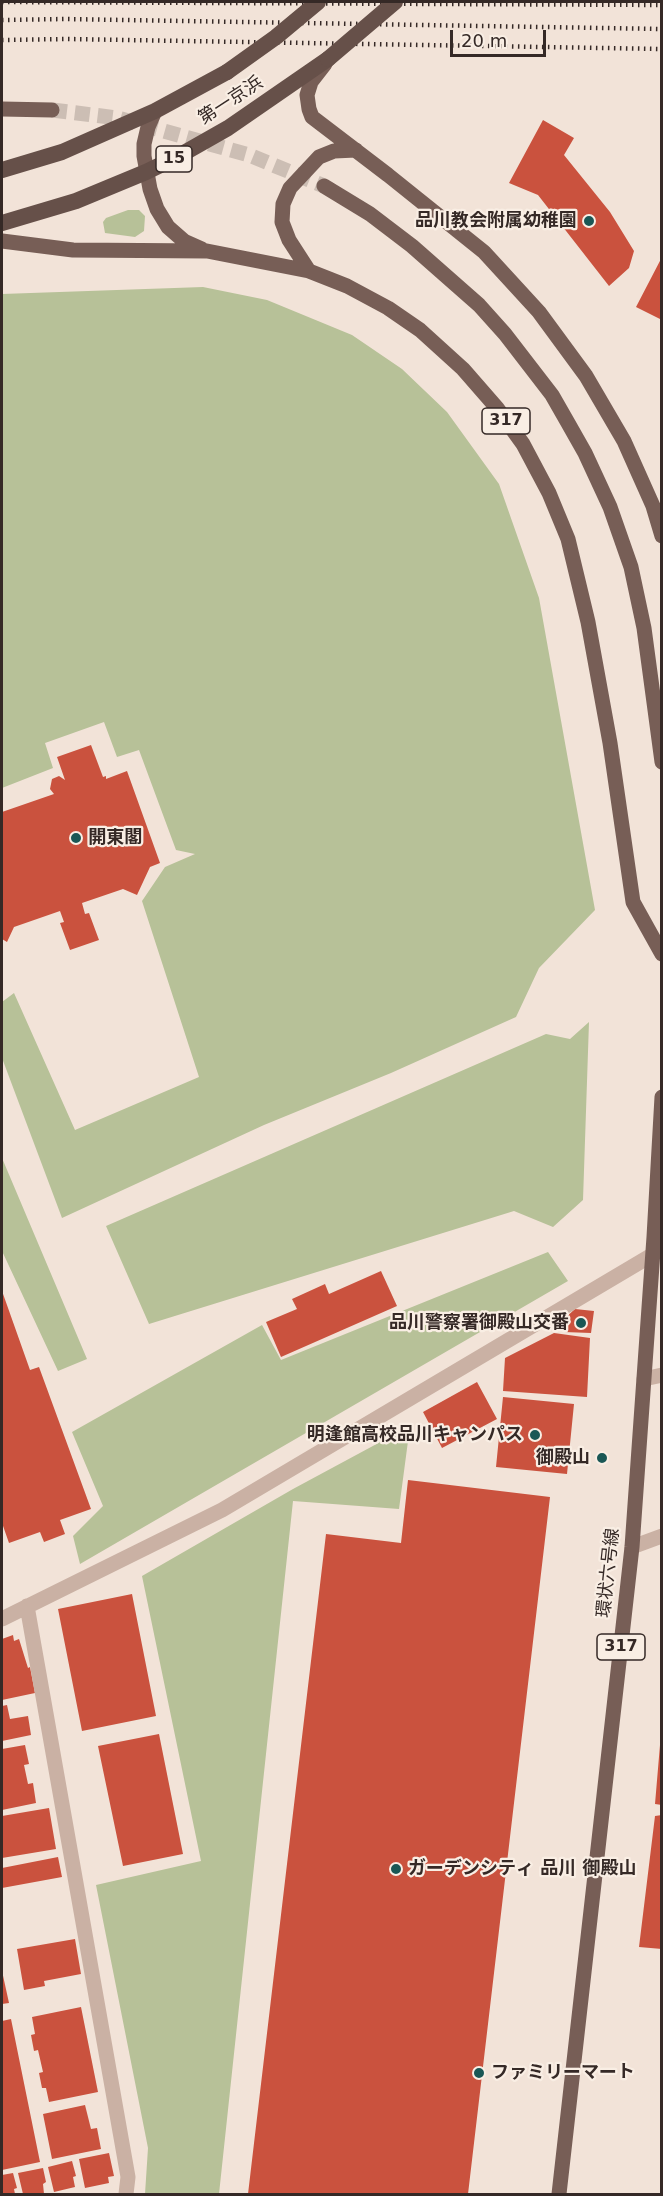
<!DOCTYPE html>
<html>
<head>
<meta charset="utf-8">
<style>
	body { margin:0 }
	#map { position:relative; width:663px; height:2196px; overflow:hidden; background:#f2e3d8; font-family:"DejaVu Sans",sans-serif }
	canvas { display:block }
	.frame { position:absolute; inset:0; border:3px solid #352926; pointer-events:none }
	.scale { position:absolute; left:450px; top:30px; width:96px; height:27px; box-sizing:border-box; border:3px solid #352926; border-top:0; padding-left:8px; font-size:18px; line-height:21px; white-space:nowrap; color:#352926; -webkit-text-stroke:4px #f9eee4; paint-order:stroke }
</style>
</head>
<body>
<div id="map">
<canvas width="663" height="2196"></canvas>
<div class="frame"></div>
<div class="scale">20 m</div>
</div>
<script>
const c = document.querySelector('canvas').getContext('2d');
c.lineJoin = 'round';
function paint(path, color) { c.fillStyle = color; c.fill(path, 'evenodd'); }
const poly = rows => new Path2D(rows.map(r => 'M' + r).join(''));
function strokePath(path, color, width, dash) { c.strokeStyle = color; c.lineWidth = width; c.lineCap = dash ? 'butt' : 'round'; c.setLineDash(dash || []); c.stroke(path); }
function write(font, color, halo, rows, align = 'center') {
  c.font = font + ' "DejaVu Sans","Noto Sans JP",sans-serif'; c.lineWidth = 4.5; c.setLineDash([]); c.textBaseline = 'middle'; c.strokeStyle = halo; c.fillStyle = color; for (const [text, x, y, turn = 0] of rows) {
    c.save(); c.translate(x, y); c.rotate((+turn || 0) * Math.PI / 180); c.textAlign = isNaN(turn) ? turn : align; if (halo) c.strokeText(text, 0, 0); c.fillText(text, 0, 0); c.restore();
  }
}
paint(poly([
	[128,210,139,210,145,216,144,231,135,237,105,233,103,222,106,218],
	[203,287,267,300,352,335,402,369,447,412,499,484,539,598,595,910,539,968,516,1017,391,1073,264,1125,62,1218,2,1058,2,1002,14,993,75,1130,199,1077,142,901,165,867,195,854,176,850,139,750,117,757,104,722,45,743,53,768,2,788,2,294],
	[589,1022,583,1200,553,1227,514,1211,149,1324,106,1226,546,1034,570,1039],
	[2,1158,87,1359,58,1371,2,1251],
	[548,1252,568,1281,80,1564,73,1536,103,1506,72,1432,262,1325,281,1360],
	[410,1426,399,1509,293,1501,219,2194,178,2193,177,2194,145,2194,148,2148,96,1885,201,1861,142,1576,293,1489]
]), '#b7c198');
paint(poly([
	[543,120,574,138,564,155,610,212,634,251,629,268,609,286,538,195,509,183],
	[662,257,662,320,636,307],
	[91,745,103,777,106,776,106,779,127,771,160,863,150,867,137,895,123,889,82,903,85,914,89,913,99,940,70,950,60,923,64,922,60,911,14,927,7,942,2,939,2,812,54,794,50,789,52,779,59,776,65,780,57,757],
	[381,1271,397,1306,281,1357,266,1322,297,1309,292,1299,325,1284,329,1294],
	[2,1291,30,1370,39,1367,91,1509,60,1520,65,1534,44,1542,40,1532,9,1543,2,1523],
	[575,1309,594,1311,591,1333,564,1332,565,1318],
	[554,1333,590,1338,587,1397,503,1391,505,1358],
	[477,1382,497,1419,442,1448,423,1412],
	[503,1397,574,1404,567,1474,496,1467],
	[408,1480,550,1497,468,2194,248,2194,326,1534,401,1543],
	[132,1594,156,1716,82,1731,58,1609],
	[13,1635,14,1641,19,1639,28,1668,30,1667,35,1693,2,1700,2,1639],
	[7,1705,10,1719,28,1716,31,1735,2,1741,2,1706],
	[159,1734,183,1854,123,1866,98,1746],
	[25,1745,29,1764,24,1765,28,1784,33,1783,36,1803,2,1810,2,1749],
	[660,1745,662,1746,662,1805,655,1804],
	[49,1808,56,1849,2,1858,2,1816],
	[662,1815,662,1949,639,1947,655,1816],
	[58,1857,62,1877,2,1888,2,1868],
	[75,1939,81,1974,44,1981,45,1986,24,1990,17,1949],
	[2,1971,9,2003,2,2004],
	[81,2007,98,2092,49,2102,46,2088,42,2088,39,2073,43,2072,38,2050,34,2051,31,2035,35,2034,32,2017],
	[11,2019,40,2162,2,2170,2,2021],
	[85,2105,91,2129,97,2128,101,2149,52,2159,43,2114],
	[109,2153,114,2176,108,2177,109,2183,85,2188,79,2159],
	[72,2161,76,2176,73,2177,75,2187,54,2192,48,2167],
	[43,2168,46,2182,43,2184,44,2194,23,2194,18,2173],
	[13,2173,17,2188,14,2189,15,2194,2,2194,2,2175]
]), '#ca523e');
strokePath(poly([
	[52,110,118,118,185,137,249,155,324,186]
]), '#ccbeb4', 15, [15, 8]);
strokePath(poly([
	[644,1379,662,1375],
	[632,1547,662,1536],
	[27,1606,128,2177,126,2194],
	[2,1619,222,1510,652,1255]
]), '#cab1a4', 15);
strokePath(poly([
	[325,64,311,82,307,95,309,109,312,117,388,175,484,252,539,312,586,376,624,441,653,506,662,536],
	[2,109,52,110],
	[155,111,148,127,144,144,144,156,150,189,157,209,168,227,184,241,202,249],
	[324,186,370,214,412,246,479,305,505,334,552,395,568,423,585,453,610,507,631,567,644,628,662,762],
	[2,241,73,250,207,251,309,271,347,286,388,308,420,330,463,369,497,408,523,444,549,493,568,539,588,622,610,743,633,902,662,954],
	[309,271,289,240,282,222,283,204,290,188,319,157,334,151,356,150],
	[559,2194,632,1547,654,1237,662,1097]
]), '#775e56', 15);
strokePath(poly([
	[2,170,62,152,155,111,227,72],
	[2,223,76,201,146,172,177,157,228,128,328,59]
]), '#665049', 16);
strokePath(poly([
	[2,2,662,5],
	[2,20,65,19,662,29],
	[2,40,67,39,662,49]
]), '#352926', 4.5, [1.5, 4.5]);
strokePath(poly([
	[328,59,395,2],
	[227,72,276,37,318,2]
]), '#665049', 16);
for (const [x, y, r, color] of [
	[589,221,6,"#1a5755"],
	[76,838,6,"#1a5755"],
	[581,1323,6,"#1a5755"],
	[535,1435,6,"#1a5755"],
	[602,1458,6,"#1a5755"],
	[396,1869,6,"#1a5755"],
	[479,2073,6,"#1a5755"]
]) { const dot = new Path2D(); dot.arc(x, y, r, 0, 2 * Math.PI); c.fillStyle = color; c.fill(dot); strokePath(dot, '#f9eee4', 2); }
for (const [x, y, w] of [
	[174,159,36],
	[506,421,48],
	[621,1647,48]
]) { const box = new Path2D(); box.roundRect(x - w / 2, y - 13, w, 26, 4.5); c.fillStyle = '#f9eee4'; c.fill(box); strokePath(box, '#352926', 1.5); }
write('bold 16px', '#352926', null, [
	["15",174,159],
	["317",506,421],
	["317",621,1647]
]);
write('18px', '#352926', '#f9eee4', [
	["第一京浜",231,101,-33],
	["環状六号線",609,1573,-84]
]);
write('bold 18px', '#352926', '#f9eee4', [
	["品川教会附属幼稚園",577,221],
	["開東閣",88,838,"left"],
	["品川警察署御殿山交番",569,1323],
	["明逢館高校品川キャンパス",523,1435],
	["御殿山",590,1458],
	["ガーデンシティ 品川 御殿山",408,1869,"left"],
	["ファミリーマート",491,2073,"left"]
], 'right');
</script>
</body>
</html>
